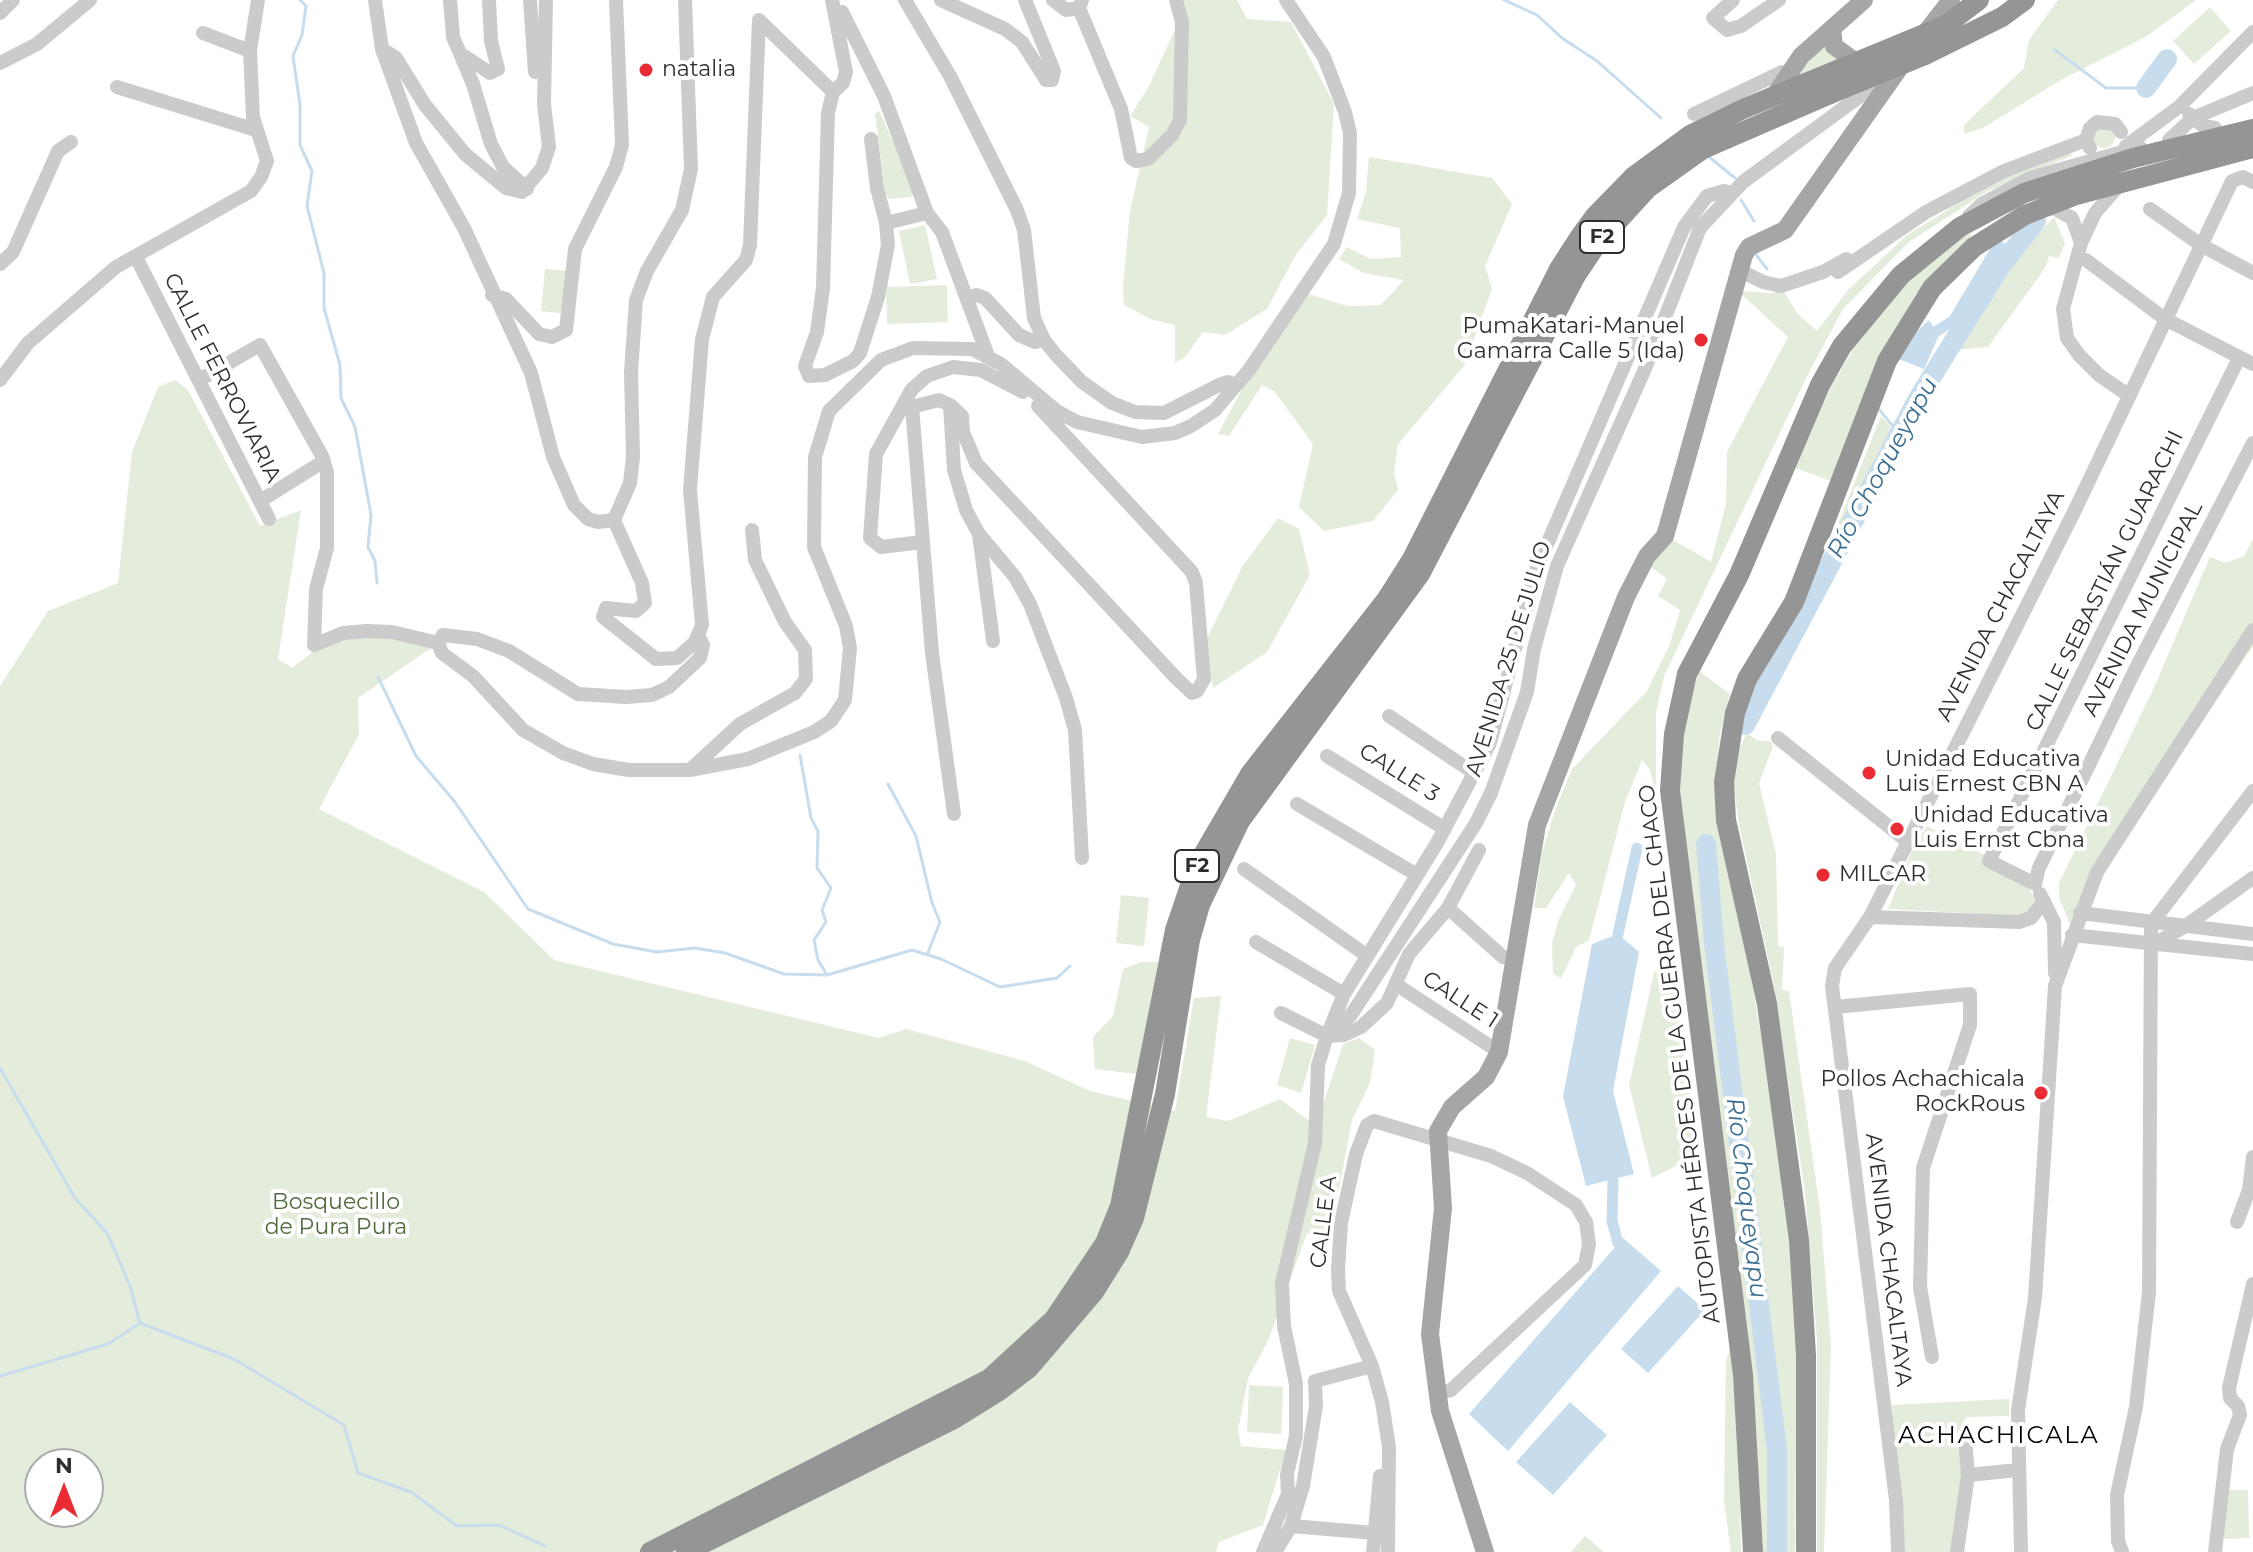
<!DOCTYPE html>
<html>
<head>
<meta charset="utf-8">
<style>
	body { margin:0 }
	#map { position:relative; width:2253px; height:1552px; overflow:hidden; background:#fff; font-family:Montserrat,sans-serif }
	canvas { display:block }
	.north { position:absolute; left:24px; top:1448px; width:80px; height:80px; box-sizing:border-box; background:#fff; border:2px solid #ababab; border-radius:50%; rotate:0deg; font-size:22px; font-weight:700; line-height:32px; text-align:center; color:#2e2e2e }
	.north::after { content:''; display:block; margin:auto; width:28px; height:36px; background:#ea2b34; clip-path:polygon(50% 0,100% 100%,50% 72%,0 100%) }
</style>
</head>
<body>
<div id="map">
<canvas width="2253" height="1552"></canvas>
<div class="north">N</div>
</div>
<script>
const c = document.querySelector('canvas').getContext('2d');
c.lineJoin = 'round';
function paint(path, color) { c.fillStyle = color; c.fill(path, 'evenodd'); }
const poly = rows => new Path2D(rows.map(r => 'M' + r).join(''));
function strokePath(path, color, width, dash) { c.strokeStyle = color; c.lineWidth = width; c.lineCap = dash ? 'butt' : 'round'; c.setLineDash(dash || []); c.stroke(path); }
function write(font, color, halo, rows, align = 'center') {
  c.font = font + ' Montserrat,sans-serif'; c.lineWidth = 8; c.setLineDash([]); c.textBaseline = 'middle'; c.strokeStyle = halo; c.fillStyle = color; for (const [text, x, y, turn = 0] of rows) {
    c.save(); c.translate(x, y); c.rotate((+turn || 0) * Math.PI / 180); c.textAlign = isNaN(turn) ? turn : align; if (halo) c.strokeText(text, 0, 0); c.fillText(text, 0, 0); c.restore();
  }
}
paint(poly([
	[1181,0,1237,0,1247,19,1291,22,1334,104,1327,215,1295,256,1267,309,1225,335,1203,332,1185,357,1175,363,1175,325,1150,319,1124,305,1123,287,1130,211,1149,127,1130,116,1148,88,1181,17],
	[2058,0,2196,0,2147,36,2059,81,1983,128,1964,134,1964,125,2024,68,2029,40],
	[2210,7,2231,31,2194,64,2173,41],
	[1827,43,1838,60,1798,77,1802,68],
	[879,111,917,193,910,197,889,199,885,193,875,114],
	'2093 137a11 11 0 1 1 22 0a11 11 0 1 1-22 0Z',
	[2068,152,2073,155,1988,191,1909,242,1843,309,1806,378,1664,676,1656,713,1656,793,1650,770,1642,760,1625,802,1589,940,1576,947,1561,978,1553,974,1552,944,1558,921,1576,885,1569,873,1546,908,1534,908,1542,853,1556,808,1572,769,1647,691,1670,644,1680,610,1658,596,1667,579,1651,567,1668,537,1711,562,1726,504,1727,452,1788,337,1738,291,1770,293,1783,290,1798,314,1817,331,1849,289,1906,236,1998,178],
	[1369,157,1492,178,1512,204,1485,266,1492,289,1464,366,1398,444,1394,472,1398,490,1373,521,1324,531,1299,507,1313,444,1274,391,1262,385,1229,436,1218,434,1250,374,1308,294,1348,306,1381,305,1404,280,1364,273,1339,259,1347,247,1371,259,1401,257,1400,228,1357,219,1366,192],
	[2054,217,2065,243,2059,258,2049,256,2045,268,1988,347,1953,350,2013,262],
	[925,225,937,279,910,284,899,231],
	[1967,233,1972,236,1917,292,1888,341,1831,481,1795,468,1817,412,1860,337,1914,274],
	[545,269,570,271,566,314,541,311],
	[947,285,948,322,887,324,886,287],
	[175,380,188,390,260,526,301,510,278,659,292,668,332,637,370,630,431,648,358,698,359,734,319,809,484,892,554,960,879,1038,906,1029,1025,1061,1090,1091,1175,1111,1194,998,1221,996,1206,1117,1228,1121,1280,1099,1316,1126,1343,1044,1359,1038,1375,1050,1370,1083,1352,1120,1330,1237,1307,1233,1268,1341,1248,1378,1238,1430,1241,1446,1286,1450,1263,1525,1219,1542,1216,1552,0,1552,0,686,48,611,118,583,132,452,158,387],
	[40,1464,88,1464,88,1512,40,1512],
	[1881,416,1902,440,1763,693,1819,572],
	[1278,518,1299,529,1310,575,1267,652,1213,688,1204,645,1242,567],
	[2253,539,2253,646,2103,871,2072,961,2074,934,2059,897,2059,883,2153,690,2210,557,2225,563,2244,556],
	[1699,671,1730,694,1720,733,1716,776,1774,1109,1790,1243,1797,1352,1795,1552,1785,1552,1784,1448,1711,838,1700,839,1700,871,1770,1449,1770,1552,1760,1552,1757,1441,1748,1344,1679,779,1681,736],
	[1747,733,1758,741,1770,741,1773,747,1759,783,1776,854,1778,946,1784,947,1782,990,1789,991,1820,1210,1831,1345,1824,1552,1817,1552,1817,1340,1805,1192,1773,981,1739,825,1733,778,1735,757],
	[1927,826,1987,856,2028,887,2036,902,2025,916,1888,909,1915,843],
	[1121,895,1149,898,1144,946,1116,943],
	[1141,962,1158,962,1136,1074,1095,1069,1093,1037,1113,1016,1123,969],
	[1671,964,1698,1155,1652,1178,1629,1085,1654,973],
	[1290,1038,1315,1045,1301,1093,1277,1085],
	[1731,1347,1739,1459,1741,1552,1731,1552,1724,1501,1726,1360],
	[1249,1385,1283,1387,1281,1434,1247,1432],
	[2009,1399,2009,1416,1967,1417,1964,1420,1964,1474,1953,1552,1905,1552,1892,1405],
	[2223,1490,2248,1490,2249,1538,2224,1539],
	[1585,1536,1604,1552,1571,1552]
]), '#e4ecdb');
paint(poly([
	[1929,320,1939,335,1924,369,1896,358,1904,343],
	[1618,934,1639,952,1613,1091,1634,1174,1586,1186,1563,1096,1592,944],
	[1623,1238,1661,1271,1508,1451,1469,1414],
	[1678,1286,1705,1310,1648,1373,1621,1349],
	[1570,1402,1607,1435,1553,1495,1516,1462]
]), '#c7dded');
strokePath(poly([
	[300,0,306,6,302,35,293,56,300,105,300,145,312,171,307,206,324,273,324,308,340,365,341,398,355,427,371,515,368,547,375,561,377,583],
	[1504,0,1537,15,1562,38,1597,61,1661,118],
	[2055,50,2106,88,2146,88],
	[1709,157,1735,178],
	[1741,200,1754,221],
	[1754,252,1767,269],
	[1878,408,1900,435],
	[378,677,416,756,455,802,528,909,613,944,657,952,695,948,725,953,784,974,827,975,912,950,941,959,1000,987,1057,978,1070,966],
	[800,755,811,818,818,831,817,868,831,888,822,910,826,922,814,940,818,960,827,975],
	[888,784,916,836,932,903,940,922,927,955],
	[0,1068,75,1198,107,1233,130,1286,140,1323,234,1359,344,1425,358,1473,411,1492,457,1526,499,1525,545,1546],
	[0,1376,108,1344,140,1323]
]), '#c7dded', 3);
strokePath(poly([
	[1937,331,1954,320,1998,246,2011,252],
	[1618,934,1637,848],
	[1613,1180,1612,1221,1618,1243]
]), '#c7dded', 11);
strokePath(poly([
	[2146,88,2167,59],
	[1745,725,1919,397,2000,267,2036,221],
	[1706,844,1714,943,1777,1450,1777,1552]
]), '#c7dded', 20);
strokePath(poly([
	[375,0,382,49,416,143,464,228,531,373,553,457,574,505,588,519,598,522,614,520,630,483,633,457,631,372,636,300,647,271,682,210,691,169,685,0],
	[450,0,453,37,473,84,491,144,503,167,527,189],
	[530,0,535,72],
	[832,0,846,72,843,83,833,92,828,113,823,288,817,332,805,366,809,376,825,375,853,361,860,353,878,297,888,245,886,223,927,213],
	[905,0,950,76,1017,210,1024,230,1034,318,1044,340,1056,355,1082,382,1112,403,1135,412,1164,413,1219,385,1228,382,1236,385],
	[941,0,1005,29,1022,42,1046,80,1052,80,1054,71,1025,0],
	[1053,0,1066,10,1079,8,1082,0],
	[1733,0,1713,18,1727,30,1741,26,1779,0],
	[1079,8,1121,109,1131,158,1136,161,1148,159,1172,135,1180,120,1182,22,1176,0],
	[842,12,884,96,927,213,942,232,988,356],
	[0,13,13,0],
	[759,20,833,92],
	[203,33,250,51],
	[382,49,396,58,425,105,465,154,506,188,522,192,542,168,549,147,544,104,546,0],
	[461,54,490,73,498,69,491,41,489,0],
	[0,63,37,44,90,0],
	[117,87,256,130],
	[1694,114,1782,72,1790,74],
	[2189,114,2203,126,2215,128],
	[871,139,877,188,886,223],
	[2169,140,2193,118,2253,93],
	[2126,146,2180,106,2253,32],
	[2090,148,2086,140,2090,128,2097,122,2115,124,2121,132],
	[2121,183,2095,213,2081,243,2063,309,2067,338,2079,355,2099,375,2128,395],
	[2048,205,2072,218,2081,243],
	[2150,209,2201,245,2253,273],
	[1969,216,1982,204,2030,178,2140,147],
	[136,257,269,519],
	[2086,260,2165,319,2253,364],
	[0,264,13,252,58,151,71,142],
	[1739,270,1763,282,1781,286,1823,272,1846,259],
	[1838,272,1926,212,2004,171,2086,140],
	[492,295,506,299,539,334,552,337,566,330,575,249,616,167,622,145,616,0],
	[968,297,977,295,985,298,1019,335,1035,342,1044,340],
	[0,380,28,343,116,267,251,191,261,177,267,161,253,117,250,51,258,0],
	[199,380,260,345,322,456,327,472,327,548,316,589,314,645,343,633,366,631,392,632,438,643,442,653,473,676,523,730,563,753,593,764,629,770,690,770,748,759,814,732,831,721,845,700,850,648,846,626,814,547,815,457,829,411,881,360,913,348,972,349,1001,364,1058,412,1077,422,1142,437,1175,433,1191,426,1215,410,1249,370,1334,244,1349,193,1350,133,1345,112,1324,57,1286,0],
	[950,405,962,416,963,432,976,463,1177,679,1192,693,1197,691,1204,679,1203,668,1196,583,1192,572,1038,406],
	[903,406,912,407,939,400,950,405,954,470,966,510,979,534,993,641],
	[912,407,932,653,954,814],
	[260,501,324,461],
	[614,520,642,583,645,603,636,611,606,608,603,617,656,659,677,658,695,642,702,625,690,490,702,339,713,297,746,260,750,245,759,20],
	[979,534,1015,577,1030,604,1066,698,1075,730,1082,858],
	[922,542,881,547,870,538,876,454,912,389,927,376,953,367,981,370,1023,392],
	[438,643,443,635,477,639,509,651,578,694,626,697,652,695,669,687,700,658,703,645,699,637],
	[1389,716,1474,773],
	[1778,738,1907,841],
	[1327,756,1445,829],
	[690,770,740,724,795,693,806,679,805,650,785,622,755,560,752,530],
	[1297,804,1417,875],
	[1244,869,1366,955],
	[2035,884,1989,861,2239,358],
	[2035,884,2039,868,2135,670,2253,443],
	[2040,894,2054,922,2055,973],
	[1448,908,1503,957,1513,958],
	[2080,913,2253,934],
	[1870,917,2019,922,2031,918,2044,901],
	[2072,935,2253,954],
	[1256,942,1344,994],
	[2152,945,2184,927,2253,878],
	[1397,985,1499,1052],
	[1835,1007,1970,994,1970,1025,1923,1168,1920,1287,1932,1357],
	[1281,1013,1327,1036,1344,1035,1361,1027,1387,1003,1409,954,1448,908,1479,850],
	[1327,1036,1351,1015,1476,823,1491,793,1527,692,1534,649,1557,566,1644,371,1700,228,1743,182,1879,82],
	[2237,1222,2249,1190,2253,1157],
	[1968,1475,2018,1470],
	[1291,1526,1375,1533],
	[1263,1552,1288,1494,1287,1474,1296,1436,1296,1384,1284,1326,1282,1283,1315,1143,1318,1065,1327,1036,1344,994,1437,843,1490,743,1536,570,1684,227,1707,196,1724,191,1731,193],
	[1275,1552,1291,1526,1303,1486,1316,1406,1315,1381,1372,1366],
	[1373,1552,1380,1476],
	[1388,1552,1389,1447,1382,1402,1372,1366,1339,1291,1338,1270,1341,1223,1356,1154,1367,1125,1374,1121,1491,1156,1527,1173,1576,1205,1586,1222,1589,1244,1585,1265,1451,1390,1437,1394],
	[1898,1552,1896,1500,1832,986,1835,968,1870,917,2074,512,2232,181,2243,177,2253,182],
	[1957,1552,1968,1475,1965,1438],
	[2021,1552,2018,1410,2035,1298,2055,986,2097,872,2253,630],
	[2122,1552,2118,1541,2117,1495,2136,1407,2149,1292,2151,924,2253,791],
	[2215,1552,2227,1449,2240,1415,2238,1406,2230,1398,2229,1388,2253,1284]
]), '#cbcbcb', 14);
strokePath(poly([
	[1832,29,1834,46,1856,62],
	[1923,36,1951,0],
	[1775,95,1801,56,1864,0],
	[1485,1552,1440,1411,1430,1334,1443,1208,1438,1131,1452,1107,1486,1077,1499,1052,1537,825,1626,597,1647,556,1665,536,1744,255,1749,247,1785,230,1903,63]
]), '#a6a6a6', 18);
strokePath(poly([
	[1946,25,1979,0],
	[1925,55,2002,17,2025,0],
	[650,1552,989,1379,1054,1319,1105,1243,1120,1206,1175,930,1197,865,1250,774,1386,600,1412,559,1559,269,1579,238,1595,216,1634,176,1690,135,1743,109,1871,56],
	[686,1552,954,1419,999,1391,1029,1368,1094,1292,1119,1252,1134,1218,1165,1094,1190,940,1200,905,1240,821,1420,574,1575,277,1597,244,1648,188,1703,149,1830,94],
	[1753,1552,1743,1375,1670,790,1674,734,1687,674,1739,575,1820,385,1842,346,1901,275,1960,227,2024,193,2133,158,2253,129],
	[1806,1552,1806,1355,1799,1240,1767,1004,1726,820,1724,782,1735,713,1747,679,1794,602,1887,361,1932,288,1974,247,2025,215,2076,195,2253,148]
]), '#959595', 20);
strokePath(poly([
	[1871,56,1946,25],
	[1830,94,1925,55]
]), '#959595', 20);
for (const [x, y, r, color] of [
	[646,70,8,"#ea2b34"],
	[1701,340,8,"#ea2b34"],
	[1869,773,8,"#ea2b34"],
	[1897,829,8,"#ea2b34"],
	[1823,875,8,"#ea2b34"],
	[2041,1093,8,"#ea2b34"]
]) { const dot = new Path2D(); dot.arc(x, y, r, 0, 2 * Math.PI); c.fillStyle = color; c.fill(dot); strokePath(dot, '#fff', 3); }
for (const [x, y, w] of [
	[1602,237,44],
	[1197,866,44]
]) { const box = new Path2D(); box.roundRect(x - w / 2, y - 16, w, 32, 6); c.fillStyle = '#fff'; c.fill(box); strokePath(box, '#2e2e2e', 2); }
write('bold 20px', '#2e2e2e', null, [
	["F2",1602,237],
	["F2",1197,866]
]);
write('22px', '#2e2e2e', '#fff', [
	["natalia",662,70],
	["PumaKatari-Manuel",1685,327,"right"],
	["Gamarra Calle 5 (Ida)",1685,352,"right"],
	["Unidad Educativa",1885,760],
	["Luis Ernest CBN A",1885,785],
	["Unidad Educativa",1913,816],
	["Luis Ernst Cbna",1913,841],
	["MILCAR",1839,875],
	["Pollos Achachicala",2025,1080,"right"],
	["RockRous",2025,1105,"right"]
], 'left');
write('22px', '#2e2e2e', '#fff', [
	["CALLE FERROVIARIA",222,378,63],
	["CALLE SEBASTIÁN GUARACHI",2105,581,-64],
	["AVENIDA CHACALTAYA",2001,606,-63],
	["AVENIDA MUNICIPAL",2143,609,-63],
	["AVENIDA 25 DE JULIO",1509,659,-73],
	["CALLE 3",1399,773,32],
	["CALLE 1",1460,1000,33],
	["AUTOPISTA HÉROES DE LA GUERRA DEL CHACO",1680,1054,-97],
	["CALLE A",1324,1222,-83],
	["AVENIDA CHACALTAYA",1888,1260,83]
]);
write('22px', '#506b3a', '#fff', [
	["Bosquecillo",336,1203],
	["de Pura Pura",336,1228]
]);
write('italic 24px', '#3a6e93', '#fff', [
	["Río Choqueyapu",1883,468,-61],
	["Río Choqueyapu",1746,1198,83]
]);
c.letterSpacing = '2px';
write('24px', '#000', '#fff', [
	["ACHACHICALA",1999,1436]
]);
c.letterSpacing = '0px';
</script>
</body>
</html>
